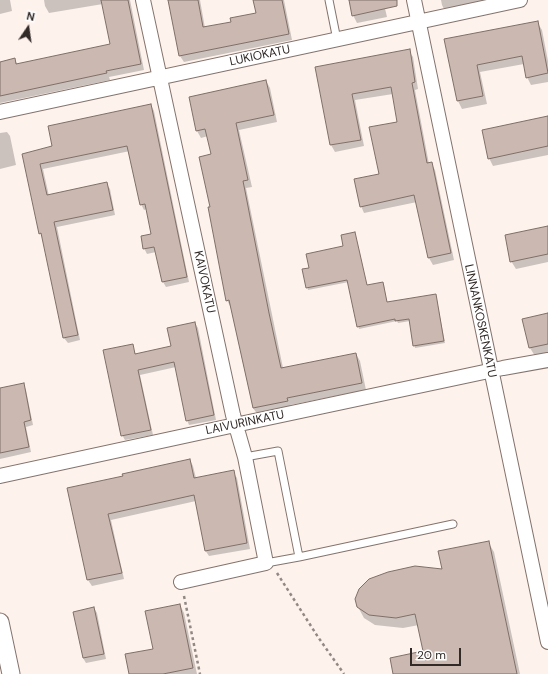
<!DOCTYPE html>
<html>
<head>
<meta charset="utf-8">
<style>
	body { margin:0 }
	#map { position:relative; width:548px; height:674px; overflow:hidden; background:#fef2ed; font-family:"DM Sans",sans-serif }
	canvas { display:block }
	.north { position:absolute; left:8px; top:8px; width:40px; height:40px; -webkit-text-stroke:3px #fff; paint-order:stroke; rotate:13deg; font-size:11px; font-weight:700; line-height:16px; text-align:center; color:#312a27 }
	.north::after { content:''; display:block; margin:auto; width:14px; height:18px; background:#312a27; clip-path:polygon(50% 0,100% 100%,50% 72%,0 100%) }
	.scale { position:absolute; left:410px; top:648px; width:51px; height:18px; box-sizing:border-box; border:2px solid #312a27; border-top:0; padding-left:5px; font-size:12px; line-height:14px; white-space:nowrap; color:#312a27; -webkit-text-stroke:3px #fff; paint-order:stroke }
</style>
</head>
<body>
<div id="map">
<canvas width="548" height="674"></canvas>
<div class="north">N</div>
<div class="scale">20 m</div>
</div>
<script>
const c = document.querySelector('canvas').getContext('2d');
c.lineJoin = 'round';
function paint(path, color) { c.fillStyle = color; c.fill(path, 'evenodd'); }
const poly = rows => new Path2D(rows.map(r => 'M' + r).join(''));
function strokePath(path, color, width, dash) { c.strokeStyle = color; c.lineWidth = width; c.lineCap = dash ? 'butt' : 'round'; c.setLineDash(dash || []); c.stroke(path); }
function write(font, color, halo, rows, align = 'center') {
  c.font = font + ' "DM Sans",sans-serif'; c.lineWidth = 3; c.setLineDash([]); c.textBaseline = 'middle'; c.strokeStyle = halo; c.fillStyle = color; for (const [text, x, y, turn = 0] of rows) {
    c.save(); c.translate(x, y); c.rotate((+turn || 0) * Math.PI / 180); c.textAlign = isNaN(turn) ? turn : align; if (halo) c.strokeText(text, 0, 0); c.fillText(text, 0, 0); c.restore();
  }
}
paint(poly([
	[0,0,10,0,12,11,0,14],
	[44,0,130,0,144,70,109,77,110,80,0,103,0,63,15,60,18,65,111,45,103,4,49,13,45,6],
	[169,0,200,0,205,28,232,22,257,14,254,0,284,0,292,40,184,62,180,56],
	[350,0,383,0,387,17,357,23,353,15],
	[441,0,509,0,446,13,442,5],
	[537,22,542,30,548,61,548,82,531,85,527,77,524,64,480,72,487,104,462,109,458,101,446,40],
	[409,51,413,57,418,89,415,90,429,164,431,163,435,170,454,260,433,265,429,258,417,202,364,213,361,206,380,174,399,122,393,94,355,100,364,146,335,152,331,145,316,68],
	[266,81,270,88,277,122,239,130,252,187,246,188,283,368,356,354,360,361,366,390,290,405,291,408,258,415,253,408,231,308,227,300,211,207,212,155,208,136,201,138,197,131,190,97],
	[151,105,154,111,189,282,166,287,163,282,156,252,147,254,144,248,153,235,147,209,144,210,141,204,130,151,43,169,49,196,106,183,110,189,115,215,57,227,80,340,68,343,64,338,43,238,40,233,23,155,54,147],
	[548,117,548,155,493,166,489,158],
	[7,132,10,136,16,165,0,169,0,133],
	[548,227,548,262,516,269,511,261],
	[307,254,367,286,384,285,387,303,436,295,445,343,415,348,410,321,398,323,397,321,359,329,349,282,308,290,304,270,310,269],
	[548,314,548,353,535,356,530,348,524,320],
	[195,323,198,328,216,420,189,425,187,420,176,367,140,375,153,435,125,440,122,435,132,345,136,355,172,347],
	[23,384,26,390,33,425,26,427,31,452,0,459,0,389],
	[190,460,193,466,196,478,233,472,237,478,250,549,209,556,205,550,196,501,111,520,124,579,92,586,88,580,68,489,124,477],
	[488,542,494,552,520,674,394,674,424,651,419,625,403,628,375,625,364,618,358,607,444,570],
	[180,605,184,613,197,674,130,674,154,649],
	[94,608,97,613,106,659,86,663,83,658]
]), '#0003');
const building = poly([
	[101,0,128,0,141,64,106,71,107,73,0,96,0,62,15,58,16,64,110,44,101,0],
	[168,0,198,0,203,27,231,22,230,18,256,13,253,0,282,0,289,34,179,56,168,0],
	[349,0,397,0,397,6,352,16,349,0],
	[538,21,548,73,526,78,522,56,477,65,483,96,457,101,444,39,538,21],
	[410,49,415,82,412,83,427,163,432,162,451,253,428,258,414,195,360,207,354,179,379,174,369,127,397,122,391,87,352,94,361,140,330,145,315,67,410,49],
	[266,80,274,115,236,123,248,180,243,181,269,313,281,368,356,353,362,383,287,398,288,401,253,408,229,300,226,301,208,207,210,207,199,157,211,154,205,129,196,131,189,97,266,80],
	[151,104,187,277,162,282,154,247,143,249,141,236,151,234,145,204,140,205,127,146,40,164,47,195,107,182,113,210,54,222,78,335,63,338,41,233,39,234,22,154,52,146,48,126,151,104],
	[548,116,548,146,488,159,482,130,548,116],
	[548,226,548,254,510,262,505,235,548,226],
	[355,232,367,285,383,282,387,302,436,294,444,341,413,346,409,319,395,321,395,319,357,327,347,280,306,288,302,269,309,268,306,254,343,246,341,235,355,232],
	[548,313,548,344,529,348,522,319,548,313],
	[195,322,214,415,186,421,174,362,138,370,151,430,121,436,103,350,133,344,135,354,171,346,167,328,195,322],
	[24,383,31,420,24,422,29,447,0,453,0,388,24,383],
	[190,459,194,478,234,470,247,543,205,551,194,495,108,514,122,573,87,580,67,488,123,476,122,474,190,459],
	[489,541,517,674,393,674,390,658,423,651,415,614,396,618,369,615,357,607,355,599,359,589,369,579,388,572,415,566,442,569,438,551,489,541],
	[180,604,193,668,163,674,129,674,125,654,153,649,145,611,180,604],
	[94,607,104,654,83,658,73,612,94,607]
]);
paint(building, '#cbb9b1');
strokePath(building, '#7f6f68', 1);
const service = poly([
	[329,0,337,40],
	[245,457,278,451,299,557,266,563],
	[299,557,453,524]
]);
const minor = poly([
	[143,0,233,415,245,457,266,563,181,582],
	[414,0,548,642],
	[0,112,520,0],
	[0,476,249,422,503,368,548,360]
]);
const tertiary = poly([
	[0,622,11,674]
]);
strokePath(service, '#84736c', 9);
strokePath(minor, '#84736c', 16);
strokePath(tertiary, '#84736c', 19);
strokePath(poly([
	[277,573,318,637,344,674],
	[184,596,200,674]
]), '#928985', 2.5, [3, 3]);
strokePath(service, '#fff', 7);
strokePath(minor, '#fff', 14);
strokePath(tertiary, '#fff', 17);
write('12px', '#312a27', '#fff', [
	["LUKIOKATU",260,56,-12],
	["KAIVOKATU",204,282,78],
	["LINNANKOSKENKATU",480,321,78],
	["LAIVURINKATU",245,423,-12]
]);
</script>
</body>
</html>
